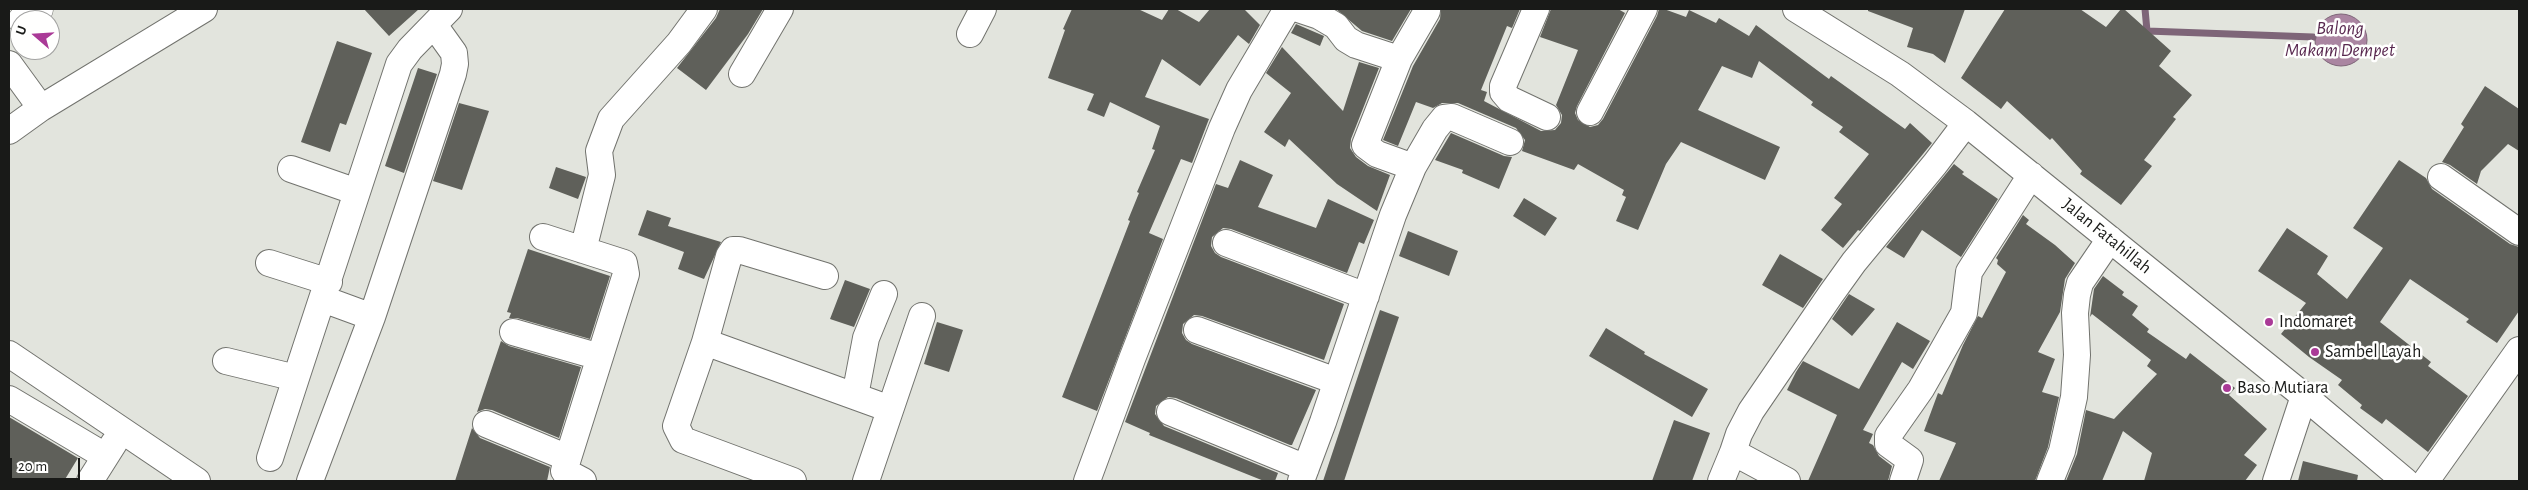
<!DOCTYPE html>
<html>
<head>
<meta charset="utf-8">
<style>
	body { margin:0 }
	#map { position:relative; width:2528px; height:490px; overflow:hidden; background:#e2e4dd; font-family:"Alegreya Sans",sans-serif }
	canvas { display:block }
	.frame { position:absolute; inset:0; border:10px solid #191a18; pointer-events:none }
	.north { position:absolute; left:10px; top:10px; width:50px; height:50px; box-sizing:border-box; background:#fffffe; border:1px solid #a3a3a2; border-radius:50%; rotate:289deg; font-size:14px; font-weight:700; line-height:20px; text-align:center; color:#191a18 }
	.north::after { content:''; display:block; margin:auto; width:18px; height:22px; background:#aa3a97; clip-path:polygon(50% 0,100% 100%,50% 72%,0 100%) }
	.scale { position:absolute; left:10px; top:458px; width:70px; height:22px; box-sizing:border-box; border:2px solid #191a18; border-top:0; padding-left:6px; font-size:15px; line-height:18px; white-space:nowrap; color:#191a18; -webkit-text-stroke:4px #fffffe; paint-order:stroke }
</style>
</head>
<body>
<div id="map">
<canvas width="2528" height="490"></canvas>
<div class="frame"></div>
<div class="north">U</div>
<div class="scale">20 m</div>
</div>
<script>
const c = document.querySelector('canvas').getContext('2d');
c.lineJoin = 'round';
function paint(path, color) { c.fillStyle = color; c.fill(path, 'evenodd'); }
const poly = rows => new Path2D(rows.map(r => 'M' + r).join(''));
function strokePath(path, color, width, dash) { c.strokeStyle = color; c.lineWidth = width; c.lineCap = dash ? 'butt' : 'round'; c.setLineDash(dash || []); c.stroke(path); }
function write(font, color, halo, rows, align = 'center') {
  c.font = font + ' "Alegreya Sans",sans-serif'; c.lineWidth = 5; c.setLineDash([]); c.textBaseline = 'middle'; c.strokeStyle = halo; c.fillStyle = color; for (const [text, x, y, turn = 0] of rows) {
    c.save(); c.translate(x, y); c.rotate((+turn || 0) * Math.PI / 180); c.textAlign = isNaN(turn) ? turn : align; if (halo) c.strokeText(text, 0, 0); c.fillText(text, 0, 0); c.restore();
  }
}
const water = poly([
	'2315 40a26 26 0 1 1 52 0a26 26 0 1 1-52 0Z'
]);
paint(water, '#aa85a1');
strokePath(water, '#7e6578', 1);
strokePath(poly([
	[2145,9,2147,31,2313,37]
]), '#7e6578', 7);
paint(poly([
	[364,9,419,9,389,36],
	[720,9,763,9,748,34,706,90,677,68,716,18],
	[1072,9,1138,9,1162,20,1169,9,1176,9,1199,22,1210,9,1244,9,1260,25,1249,44,1238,35,1200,86,1162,59,1145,97,1209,119,1192,163,1181,159,1149,233,1163,239,1097,411,1062,397,1130,221,1128,220,1139,193,1137,192,1155,150,1152,149,1160,126,1110,102,1104,117,1087,110,1094,94,1048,78,1065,30,1063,29],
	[1336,9,1411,9,1392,41,1362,31],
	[1441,9,1520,9,1512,28,1507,26,1481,90,1487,92,1484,101,1541,131,1555,130,1561,123,1562,115,1556,105,1578,50,1540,37,1551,9,1618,9,1625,13,1577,106,1575,113,1578,120,1590,127,1598,125,1603,119,1657,16,1659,9,1664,9,1686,17,1689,10,1716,23,1719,18,1749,36,1756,25,1829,79,1831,76,1905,129,1910,123,1932,143,1860,231,1858,230,1843,248,1821,230,1842,204,1834,198,1869,154,1839,132,1843,127,1811,105,1813,102,1759,61,1752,78,1722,66,1698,110,1780,147,1765,180,1681,142,1666,164,1638,230,1616,221,1626,197,1622,195,1624,190,1578,164,1574,170,1522,151,1525,140,1516,128,1458,103,1442,103,1433,108,1416,102,1398,146,1383,140,1413,66,1440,19],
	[1868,9,1965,9,1945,63,1933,54,1907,47,1913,28,1868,11],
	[2005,9,2080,9,2106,27,2121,9,2124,9,2171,51,2159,66,2192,95,2173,117,2176,119,2144,160,2152,166,2121,205,2080,174,2082,171,2052,138,2050,140,2007,101,2001,109,1961,78],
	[1296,24,1324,36,1320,46,1291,33],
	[337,41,372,53,346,125,340,123,330,152,301,142],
	[1282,47,1343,111,1359,62,1379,68,1351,139,1350,148,1356,157,1368,166,1390,175,1377,211,1337,184,1289,139,1285,147,1264,132,1291,93,1266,73],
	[418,68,437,74,404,173,385,166],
	[2485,86,2519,109,2519,151,2508,144,2481,171,2477,184,2450,165,2442,162,2464,127,2461,124],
	[459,103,489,111,462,190,433,181],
	[1451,133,1504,156,1512,157,1499,189,1462,173,1463,170,1435,160],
	[1240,160,1273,175,1258,207,1316,228,1328,199,1374,220,1364,244,1359,242,1347,273,1231,229,1223,228,1212,237,1211,246,1215,253,1221,257,1344,304,1324,360,1202,316,1194,315,1183,324,1182,333,1186,340,1192,344,1316,390,1292,445,1290,445,1176,398,1168,397,1156,406,1155,414,1164,426,1278,473,1275,481,1264,481,1149,435,1150,433,1125,422,1216,184,1228,188],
	[2399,160,2426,178,2432,189,2510,244,2519,247,2519,311,2497,343,2466,322,2469,319,2410,279,2380,322,2431,362,2428,366,2468,396,2428,452,2386,419,2382,424,2360,408,2362,405,2338,385,2342,380,2309,357,2281,334,2306,303,2258,271,2287,228,2328,256,2317,274,2347,299,2383,248,2353,228],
	[1954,164,1964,172,1962,174,1998,199,1961,257,1922,230,1904,258,1886,247],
	[556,167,586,177,578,199,549,188],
	[1524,198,1557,218,1545,236,1513,216],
	[647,210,671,218,668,226,721,242,704,279,678,269,684,252,638,235],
	[2023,215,2029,220,2026,224,2055,245,2075,263,2065,279,2060,312,2038,352,2055,359,2042,392,2059,397,2048,447,2035,481,1939,481,1956,443,1924,431,1938,393,1942,395,1963,345,1978,316,1982,318,2006,272,1997,264,1998,260,1996,258],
	[1408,231,1458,251,1449,276,1399,256],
	[528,249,610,276,590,339,517,318,509,318,511,313,507,312],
	[1780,254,1823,279,1803,308,1762,285],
	[2103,276,2124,292,2122,295,2138,306,2132,315,2149,329,2147,332,2186,359,2190,353,2235,388,2229,395,2267,429,2244,455,2257,465,2245,481,2144,481,2152,453,2123,431,2102,481,2066,481,2077,454,2086,410,2114,419,2157,374,2147,366,2151,360,2092,314,2090,317,2094,289],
	[845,280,870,289,854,327,830,319],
	[1849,294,1875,309,1852,336,1832,319],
	[1380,310,1399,317,1365,418,1344,481,1323,481],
	[937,322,963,330,949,372,924,364],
	[1897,322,1930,341,1913,369,1902,362,1863,430,1873,434,1869,443,1873,445,1879,456,1892,466,1888,481,1808,481,1837,415,1787,390,1796,372,1803,361,1859,389],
	[1606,328,1645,352,1644,354,1708,389,1692,417,1589,356],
	[501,341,509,346,581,367,559,438,492,410,485,409,477,412],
	[9,417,78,458,64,481,9,481],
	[1674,420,1710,433,1692,481,1652,481],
	[472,428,480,438,550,467,547,481,455,481],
	[2303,461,2358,475,2357,481,2298,481]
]), '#5f605a');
const minor = poly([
	[1298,9,1319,16,1336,26,1346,39,1356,45,1399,59],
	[1536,9,1503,86,1503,92,1509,99,1547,117],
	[1796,9,1900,74,1966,123,2304,396,2405,481],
	[970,34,983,9],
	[9,64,41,108],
	[742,74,780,9],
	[1590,112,1644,9],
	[9,131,41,108,204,9],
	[1413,167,1377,154,1365,145,1399,59,1427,11],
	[291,169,357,192],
	[2441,177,2519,232],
	[543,237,624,263,626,274,564,471,583,481],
	[1226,243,1366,296],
	[583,250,602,175,599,151,611,119,679,43,704,9],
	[269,263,329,282],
	[323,299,372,317],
	[1197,330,1336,381],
	[513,332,600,357],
	[705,342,890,409],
	[9,354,197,481],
	[226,361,296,378,399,64,410,49,449,9],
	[855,396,866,338,884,294],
	[9,399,105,456],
	[1170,412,1306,468],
	[486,424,568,458],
	[1733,452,1739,434,1751,411,1831,294,1854,262,1935,164,1966,123],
	[270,458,296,378],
	[90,481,114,443],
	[310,481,372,317,453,74,455,64,454,53,434,25],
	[793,481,683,440,676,426,705,342,729,256,733,250,739,250,825,276],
	[866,481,922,316],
	[1087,481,1132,359,1222,128,1239,90,1287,9],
	[1301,481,1323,422,1393,215,1413,167,1435,129,1444,118,1452,117,1510,142],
	[1721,481,1733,452,1787,481],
	[1903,481,1910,460,1888,444,1888,436,1921,389,1964,313,1969,272,2031,175],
	[2050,481,2062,451,2074,397,2077,355,2075,313,2077,295,2080,283,2110,239],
	[2276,481,2304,396],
	[2426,481,2519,350]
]);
const highway = poly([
	[22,20,39,9]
]);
strokePath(minor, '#72736e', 28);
strokePath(highway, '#72736e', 29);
strokePath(minor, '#fff', 26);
strokePath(highway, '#fff', 28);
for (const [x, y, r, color] of [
	[2269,322,5,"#aa3a97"],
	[2315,352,5,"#aa3a97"],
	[2227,388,5,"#aa3a97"]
]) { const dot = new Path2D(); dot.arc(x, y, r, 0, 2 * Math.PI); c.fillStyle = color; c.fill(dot); strokePath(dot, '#fffffe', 2); }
write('18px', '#191a18', '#fffffe', [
	["Jalan Fatahillah",2107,236,39]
]);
write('18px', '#191a18', '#fffffe', [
	["Indomaret",2279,322],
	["Sambel Layah",2325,352],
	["Baso Mutiara",2237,388]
], 'left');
write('italic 19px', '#592950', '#fffffe', [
	["Balong",2340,28],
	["Makam Dempet",2340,50]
]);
</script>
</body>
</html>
